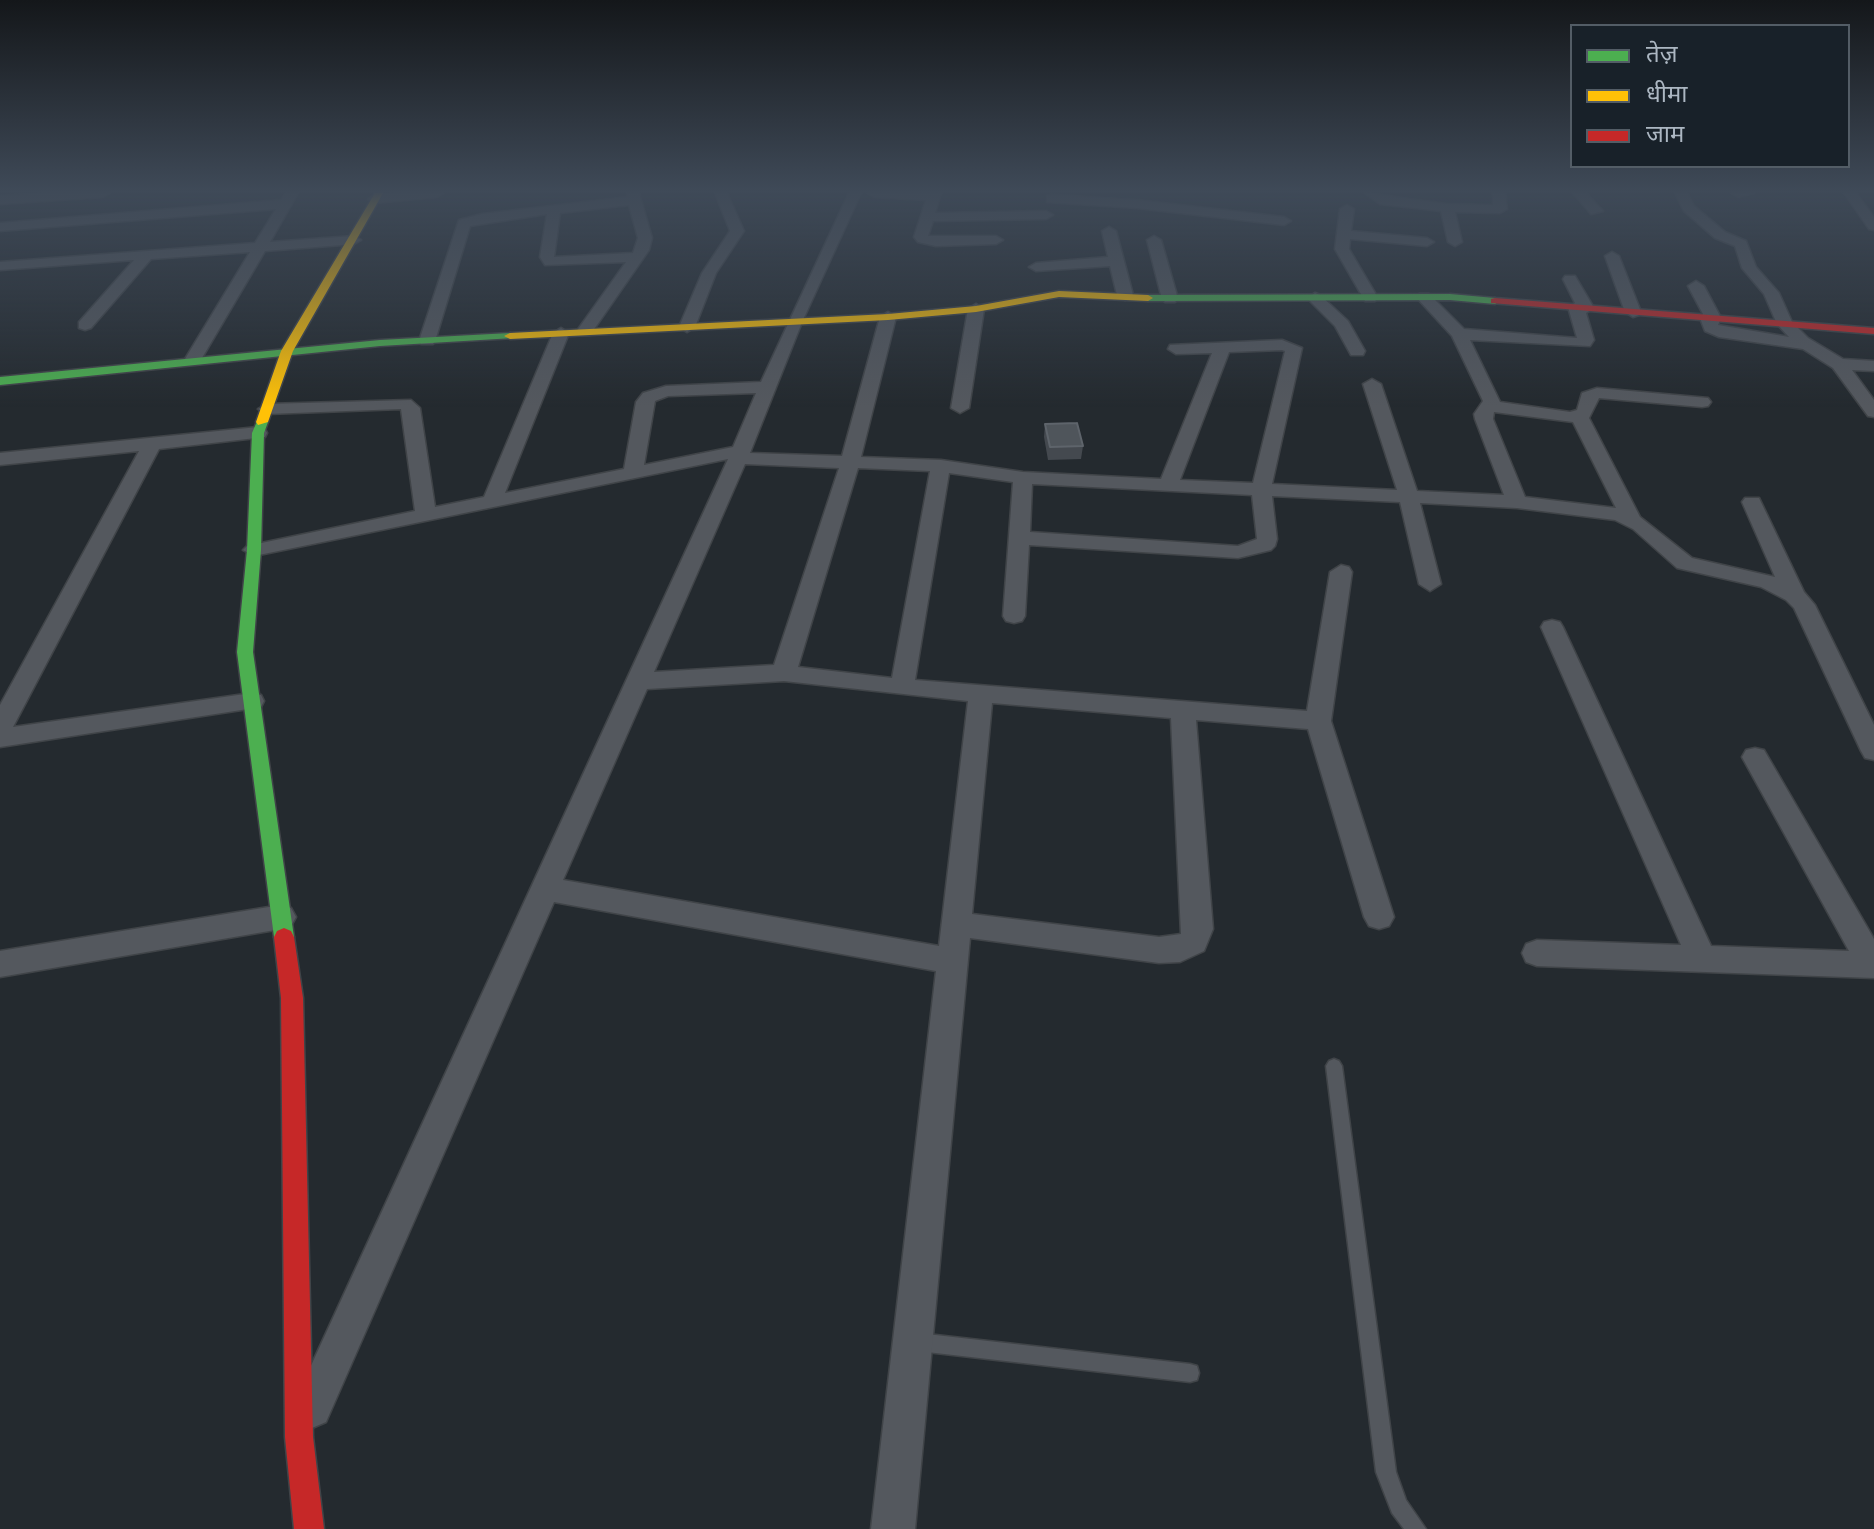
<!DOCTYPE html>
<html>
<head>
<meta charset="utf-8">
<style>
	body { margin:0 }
	#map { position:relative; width:1874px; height:1529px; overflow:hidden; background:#242a2f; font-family:"Fira Sans","Noto Sans Devanagari",sans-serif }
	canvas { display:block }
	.legend { position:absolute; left:1570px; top:24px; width:280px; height:144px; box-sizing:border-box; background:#182129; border:2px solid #535d66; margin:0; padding:10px 14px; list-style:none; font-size:24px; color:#acb7c2 }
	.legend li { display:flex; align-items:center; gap:16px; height:40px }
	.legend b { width:40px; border:2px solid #535d66 }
</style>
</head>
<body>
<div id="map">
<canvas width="1874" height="1529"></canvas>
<ul class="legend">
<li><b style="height:10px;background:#4caf50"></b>तेज़</li>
<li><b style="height:10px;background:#ffc107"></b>धीमा</li>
<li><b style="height:10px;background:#c62828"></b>जाम</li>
</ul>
</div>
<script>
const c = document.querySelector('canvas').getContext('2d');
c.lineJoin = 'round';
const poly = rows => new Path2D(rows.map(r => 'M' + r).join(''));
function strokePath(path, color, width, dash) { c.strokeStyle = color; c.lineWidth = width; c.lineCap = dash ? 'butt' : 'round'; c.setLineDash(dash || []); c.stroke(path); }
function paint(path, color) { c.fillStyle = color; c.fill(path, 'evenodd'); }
const lane = poly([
	[1334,1059,1339,1061,1342,1066,1396,1472,1406,1500,1426,1529,1404,1529,1392,1513,1376,1472,1326,1066,1329,1061,1334,1059],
	[918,1333,1190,1364,1197,1366,1199,1373,1197,1380,1190,1382,918,1351,912,1348,909,1342,912,1336,918,1333]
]);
const street = poly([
	[51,193,109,193,103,197,0,204,0,196,51,193],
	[286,193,298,193,270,242,354,236,361,240,354,244,265,251,199,363,187,363,185,359,250,252,151,259,91,328,85,330,79,328,79,322,134,260,0,270,0,262,255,243,276,209,0,231,0,223,281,200,286,193],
	[400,193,443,193,437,197,375,203,368,199,375,195,400,193],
	[627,193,639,193,652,238,649,250,590,335,578,335,576,332,626,262,545,265,540,257,547,214,470,226,435,341,433,344,421,344,419,341,459,220,482,214,628,197,627,193],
	[629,205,638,238,633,253,554,257,560,213,629,205],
	[715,193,727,193,744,231,716,273,695,327,687,332,679,327,702,273,730,231,715,193],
	[849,193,861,193,802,322,750,453,842,456,880,317,888,312,896,317,861,457,941,460,1023,472,1161,479,1212,353,1176,354,1168,349,1170,345,1282,340,1302,348,1272,484,1397,490,1363,384,1372,379,1381,384,1417,491,1504,495,1475,419,1474,414,1483,401,1452,336,1416,297,1419,294,1429,294,1464,329,1577,338,1568,307,1575,303,1563,279,1565,276,1575,276,1594,308,1586,313,1594,340,1590,346,1470,340,1500,402,1570,412,1577,410,1582,393,1597,388,1708,398,1711,402,1708,406,1702,407,1599,398,1589,418,1640,517,1692,558,1775,577,1742,502,1745,498,1759,498,1804,592,1815,605,1874,725,1874,760,1865,758,1861,751,1794,608,1786,600,1761,587,1677,568,1633,529,1615,520,1517,508,1420,503,1441,584,1430,591,1419,584,1400,502,1272,496,1277,539,1275,546,1271,550,1238,558,1029,545,1025,616,1022,621,1014,623,1006,621,1003,616,1013,482,949,473,915,680,1307,711,1330,572,1341,565,1349,567,1352,572,1331,721,1394,917,1389,926,1379,929,1369,926,1364,917,1308,729,1196,720,1213,929,1204,951,1180,962,1159,963,970,938,915,1529,871,1529,936,971,554,902,326,1422,312,1428,298,1422,292,1408,298,1394,728,459,254,556,243,550,247,546,415,511,401,409,267,414,258,409,267,404,411,400,420,408,435,507,484,497,553,333,561,328,569,333,505,493,624,469,636,402,643,393,666,386,761,382,849,193],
	[1282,350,1285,351,1253,483,1180,480,1229,352,1282,350],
	[756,393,733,447,644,465,655,401,668,396,756,393],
	[1494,412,1573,422,1616,508,1525,497,1493,419,1494,412],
	[745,464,839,468,774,665,654,672,745,464],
	[858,468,930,471,892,678,798,667,858,468],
	[1032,484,1252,495,1257,539,1238,546,1030,532,1032,484],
	[784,681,968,701,939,946,563,880,647,689,784,681],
	[992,703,1171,718,1181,934,1159,937,972,914,992,703],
	[868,193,941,193,935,213,1046,211,1053,215,1046,219,933,221,928,236,996,236,1003,240,996,244,936,246,918,242,914,237,926,200,874,197,868,193],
	[1365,193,1447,204,1493,205,1493,193,1505,193,1507,209,1500,213,1455,212,1462,242,1455,246,1448,242,1441,211,1380,204,1365,193],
	[1573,193,1586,193,1603,211,1591,214,1573,193],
	[1675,193,1687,193,1694,206,1725,232,1746,241,1756,267,1779,293,1792,322,1808,338,1843,359,1874,361,1874,371,1852,370,1874,400,1874,417,1868,416,1833,368,1803,349,1719,337,1705,331,1700,318,1703,314,1688,286,1696,281,1704,286,1721,318,1718,325,1789,337,1777,324,1764,294,1742,268,1735,246,1715,238,1684,211,1675,193],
	[1732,193,1754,193,1738,197,1732,193],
	[1844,193,1856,193,1874,217,1874,230,1869,229,1844,193],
	[1052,195,1137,200,1284,217,1291,221,1284,225,1137,208,1047,202,1047,196,1052,195],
	[1347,205,1354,209,1351,231,1427,238,1434,242,1427,246,1350,239,1349,249,1378,298,1375,301,1365,301,1335,249,1340,209,1347,205],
	[1109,227,1116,231,1133,295,1130,298,1125,300,1117,295,1110,266,1036,271,1029,267,1036,263,1108,257,1102,231,1109,227],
	[1154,236,1161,240,1178,299,1175,302,1165,302,1162,299,1147,240,1154,236],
	[1612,252,1619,256,1641,312,1639,315,1633,317,1625,312,1605,256,1612,252],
	[1315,293,1320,295,1348,321,1365,351,1363,355,1351,355,1335,326,1307,298,1315,293],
	[976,304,984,309,969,408,960,413,951,408,968,309,976,304],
	[258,427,265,429,267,433,265,437,159,449,13,727,252,693,261,695,264,701,261,707,0,747,0,705,139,451,0,465,0,453,258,427],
	[1552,620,1560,622,1563,627,1711,946,1849,951,1742,757,1746,750,1755,748,1764,750,1874,939,1874,978,1537,966,1526,962,1522,953,1526,944,1537,940,1681,945,1541,627,1544,622,1552,620],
	[281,905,291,908,296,917,291,926,281,929,0,977,0,951,281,905]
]);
const fast = poly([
	[1450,294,1495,298,1500,301,1495,304,1450,300,1148,301,1143,298,1148,295,1450,294],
	[510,333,514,334,514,338,380,346,0,385,0,377,380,340,510,333],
	[262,418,268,422,264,433,261,550,253,652,294,937,291,943,284,946,277,943,274,937,237,652,247,550,252,433,258,419,262,418]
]);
const slow = poly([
	[375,193,383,193,293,351,268,422,258,425,256,422,281,351,375,193],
	[1059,291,1148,295,1153,298,1148,301,1059,297,976,312,888,320,510,339,504,336,510,333,888,314,976,306,1059,291]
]);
const jam = poly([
	[1495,298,1874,328,1874,334,1491,303,1491,299,1495,298],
	[284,928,291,931,294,937,303,998,313,1437,324,1529,294,1529,285,1437,281,998,274,937,277,931,284,928]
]);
strokePath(lane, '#404448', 3);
strokePath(street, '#404448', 3);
strokePath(fast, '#404448', 3);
strokePath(slow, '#404448', 3);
strokePath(jam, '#404448', 3);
paint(lane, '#54585e');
paint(street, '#54585e');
paint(fast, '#4caf50');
paint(slow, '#ffc107');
paint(jam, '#c62828');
paint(poly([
	[1045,424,1083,446,1081,459,1048,460,1044,437]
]), '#44494f');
const building = poly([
	[1077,423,1083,446,1050,447,1045,424,1077,423]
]);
paint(building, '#4f555b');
strokePath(building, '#5e646b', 2);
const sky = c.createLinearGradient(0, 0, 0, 407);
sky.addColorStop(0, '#14171a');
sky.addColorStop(0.47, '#3f4a58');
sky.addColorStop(1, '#3f4a5800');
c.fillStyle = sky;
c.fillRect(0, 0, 1874, 407);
</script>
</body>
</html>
